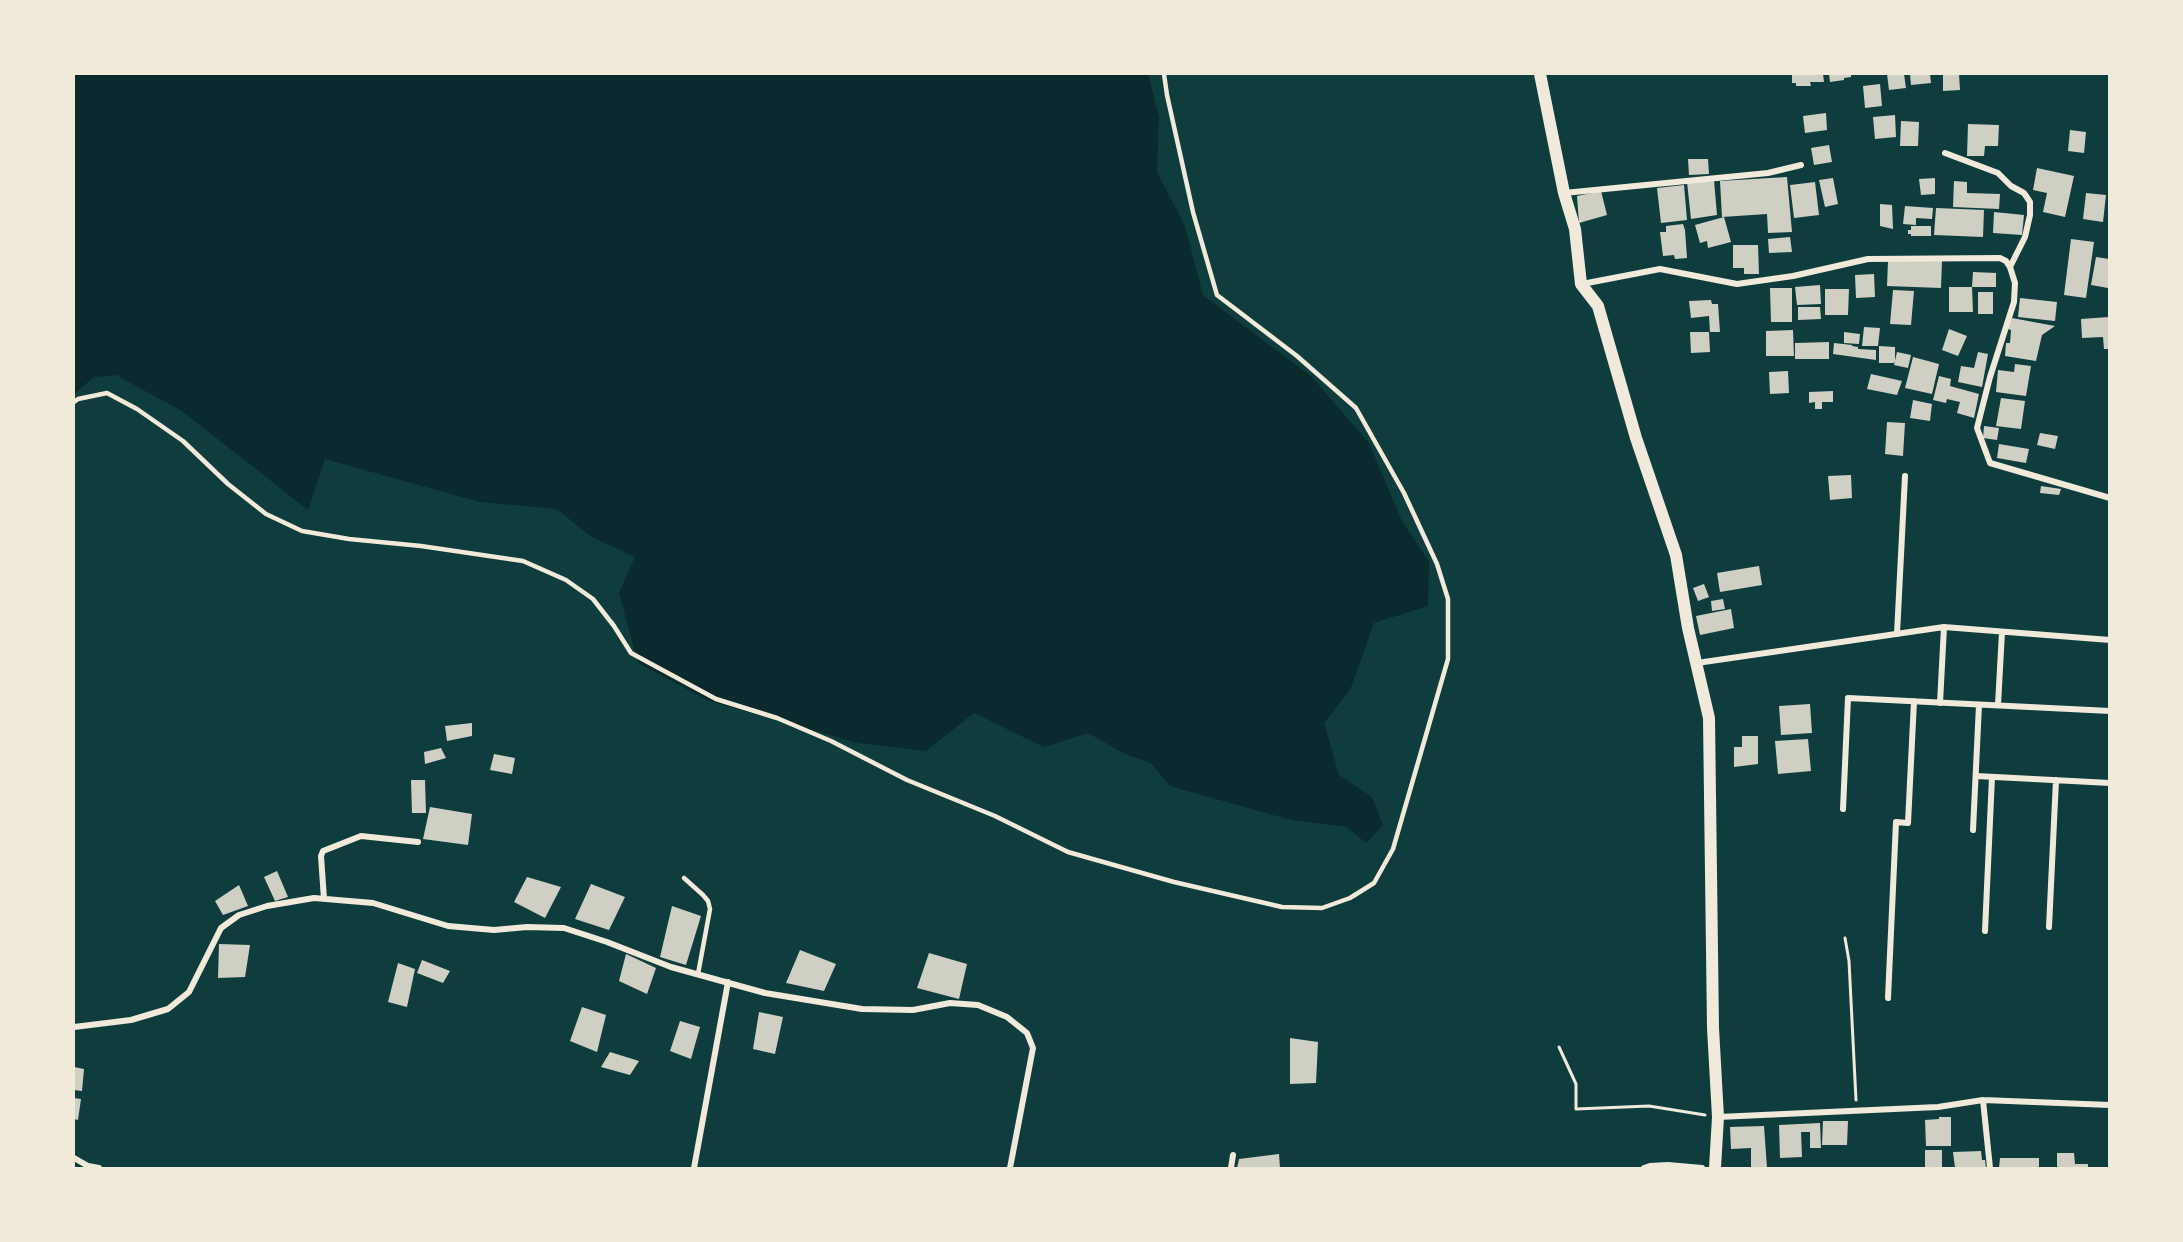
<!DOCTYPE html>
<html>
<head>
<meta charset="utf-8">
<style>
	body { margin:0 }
	#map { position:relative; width:2183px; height:1242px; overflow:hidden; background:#0f3d3e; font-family:"Fira Sans Condensed",sans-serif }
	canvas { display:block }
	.frame { position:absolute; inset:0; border:75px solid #f1e9da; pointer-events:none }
</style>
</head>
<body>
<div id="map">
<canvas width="2183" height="1242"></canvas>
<div class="frame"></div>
</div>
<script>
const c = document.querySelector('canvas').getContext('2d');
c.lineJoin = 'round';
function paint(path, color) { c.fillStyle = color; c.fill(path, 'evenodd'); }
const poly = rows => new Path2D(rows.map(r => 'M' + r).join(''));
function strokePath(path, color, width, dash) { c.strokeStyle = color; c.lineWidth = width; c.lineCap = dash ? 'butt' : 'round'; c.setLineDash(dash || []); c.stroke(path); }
paint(poly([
	[74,74,1148,74,1159,117,1157,172,1185,226,1203,295,1311,376,1369,443,1401,519,1429,562,1428,606,1374,623,1350,690,1324,723,1339,775,1372,797,1383,825,1366,843,1347,827,1291,820,1170,786,1151,763,1125,754,1088,733,1044,747,974,713,926,751,858,743,709,701,638,663,619,593,635,557,590,536,557,509,480,502,325,459,308,510,182,411,116,375,94,377,74,394]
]), '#0a2a2b');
paint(poly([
	[1792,74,1823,74,1824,82,1810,82,1811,86,1796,86,1796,83,1792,83],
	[1829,74,1851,74,1851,77,1844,78,1844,80,1830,82],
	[1887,74,1904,74,1906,88,1889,90],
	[1910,74,1930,74,1931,83,1911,85],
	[1943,74,1959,74,1960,90,1943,91],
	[1880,84,1882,106,1865,108,1863,86],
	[1826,113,1827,130,1805,133,1803,116],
	[1895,115,1896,137,1875,139,1873,117],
	[1901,121,1919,122,1918,146,1900,146],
	[1968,124,1999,125,1998,146,1985,146,1984,156,1967,156],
	[2070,130,2086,132,2084,153,2068,151],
	[1829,145,1832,162,1814,165,1811,148],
	[1688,159,1708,159,1709,174,1689,175],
	[2037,168,2074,176,2065,217,2043,212,2047,193,2033,190],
	[1787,177,1792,232,1768,233,1767,214,1722,217,1720,181],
	[1833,178,1838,204,1825,207,1819,180],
	[1935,178,1935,194,1921,195,1919,179],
	[1714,180,1717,215,1691,219,1687,182],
	[1954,181,1967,182,1967,193,2000,194,1999,209,1953,207],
	[1815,182,1819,215,1794,218,1790,185],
	[1684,185,1687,220,1661,223,1657,188],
	[1601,191,1607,215,1579,223,1577,196],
	[2086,193,2106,195,2103,222,2083,219],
	[1880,204,1892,205,1893,229,1880,226],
	[1905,206,1933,208,1932,219,1916,218,1916,225,1903,224],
	[1936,208,1984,210,1983,237,1934,235],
	[1994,212,2024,215,2022,235,1993,233],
	[1724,217,1731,242,1708,248,1707,241,1700,243,1695,225],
	[1683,224,1685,230,1687,258,1675,259,1674,255,1663,256,1660,232,1666,232,1666,226],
	[1911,226,1931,226,1931,236,1911,236,1911,234,1908,234,1908,230,1911,230],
	[1790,237,1792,252,1769,253,1768,239],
	[2071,239,2094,242,2086,298,2064,295],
	[1733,245,1758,245,1759,274,1744,274,1744,268,1733,268],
	[2096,257,2109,259,2108,288,2091,285],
	[1888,261,1942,261,1941,288,1887,286],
	[1973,272,1996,273,1996,287,1972,287],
	[1874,274,1875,297,1856,298,1855,275],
	[1820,285,1821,304,1797,305,1795,287],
	[1949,287,1972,287,1973,312,1949,312],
	[1770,288,1792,288,1792,322,1771,322],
	[1825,289,1849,289,1848,315,1825,315],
	[1893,290,1914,291,1911,325,1890,324],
	[1978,292,1993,292,1993,314,1978,314],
	[2020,298,2057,302,2055,321,2018,317],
	[1711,300,1712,304,1718,304,1720,332,1710,332,1709,316,1691,318,1689,301],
	[1798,307,1820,307,1821,319,1798,320],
	[2109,317,2109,349,2104,349,2103,337,2082,338,2081,319],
	[2012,318,2055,326,2042,335,2036,361,2005,356,2006,343,2010,343,2011,330,2008,329],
	[1864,327,1880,328,1878,346,1862,346],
	[1949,329,1967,336,1958,356,1942,350],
	[1793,330,1794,356,1766,356,1766,331],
	[1690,332,1709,332,1710,352,1691,353],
	[1844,332,1860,334,1859,344,1844,343],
	[1829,342,1829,359,1795,359,1795,343],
	[1834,343,1852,345,1852,346,1858,347,1858,349,1876,350,1876,360,1833,354],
	[1879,346,1895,347,1895,363,1879,363],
	[1897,352,1911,355,1908,368,1894,365],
	[1978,352,1988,354,1982,387,1958,382,1961,366,1974,368],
	[1913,357,1939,364,1932,394,1905,388],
	[2015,364,2031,366,2026,396,1996,392,1998,370,2014,372],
	[1788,371,1789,393,1770,394,1769,372],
	[1871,374,1902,381,1897,395,1867,389],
	[1939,376,1951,379,1950,386,1979,394,1974,418,1957,413,1960,402,1947,399,1946,403,1933,400],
	[1833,391,1833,402,1822,402,1822,409,1815,409,1815,402,1809,403,1809,392],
	[2001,398,2025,401,2021,429,1996,426],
	[1913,400,1932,404,1930,421,1910,418],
	[1887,422,1905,423,1903,456,1885,454],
	[1984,426,1999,428,1997,440,1983,438],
	[2040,433,2058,436,2055,449,2037,445],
	[1999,444,2029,449,2026,463,1997,458],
	[1851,475,1852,498,1830,500,1828,476],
	[2041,486,2061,489,2059,495,2040,493],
	[1759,566,1762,585,1720,592,1717,573],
	[1704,584,1709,597,1698,601,1693,588],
	[1723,599,1725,609,1712,611,1711,601],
	[1731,609,1734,628,1700,635,1696,616],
	[1810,704,1812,733,1781,735,1779,706],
	[472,723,472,736,447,741,445,726],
	[1742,736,1758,736,1758,764,1734,767,1734,747,1742,747],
	[1808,739,1811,771,1778,774,1775,741],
	[441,748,446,758,425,764,424,752],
	[494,754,515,758,512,774,490,770],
	[411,780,425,780,426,813,412,813],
	[430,807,472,814,468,845,423,839],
	[277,871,288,897,275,901,264,877],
	[527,877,561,887,545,918,514,902],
	[591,884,625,897,609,930,575,919],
	[239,885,248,906,223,915,215,901],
	[672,906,701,916,686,965,660,957],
	[219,944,250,945,245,977,218,978],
	[800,950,836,964,824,991,786,983],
	[929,953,967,964,959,999,917,988],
	[626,954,656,968,647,994,619,981],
	[422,960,450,971,443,983,417,973],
	[398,963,415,969,407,1007,388,1002],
	[582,1007,606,1015,597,1052,570,1041],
	[759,1012,783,1017,775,1054,753,1049],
	[680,1021,700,1027,691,1059,670,1051],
	[1290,1038,1318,1042,1316,1083,1290,1084],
	[610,1052,639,1061,630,1075,601,1067],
	[74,1067,84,1069,82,1091,74,1090],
	[74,1098,81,1099,78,1120,74,1119],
	[1939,1117,1951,1117,1951,1146,1926,1146,1925,1120,1939,1119],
	[1823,1121,1848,1121,1847,1145,1822,1145],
	[1820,1123,1821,1148,1810,1148,1810,1132,1801,1132,1802,1157,1780,1158,1779,1125],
	[1764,1126,1767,1168,1751,1168,1751,1148,1731,1149,1730,1127],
	[1925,1150,1942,1150,1942,1168,1925,1168],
	[1981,1151,1982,1160,1985,1160,1986,1168,1955,1168,1953,1152],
	[2057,1153,2074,1153,2075,1164,2088,1164,2088,1168,2057,1168],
	[1279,1154,1280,1168,1237,1168,1239,1159],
	[2000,1158,2039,1158,2039,1168,1999,1168]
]), '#cfcfc3');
strokePath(poly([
	[1845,938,1849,961,1856,1100],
	[1559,1047,1576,1084,1576,1109,1649,1106,1705,1115]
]), '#f1e9da', 3);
strokePath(poly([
	[74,402,78,399,107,393,137,409,183,441,228,484,266,514,302,531,349,539,421,546,523,561,566,580,593,599,614,626,631,653,716,699,777,718,831,741,907,780,995,816,1068,852,1174,882,1282,907,1322,908,1350,898,1374,883,1393,849,1448,659,1448,599,1437,564,1404,493,1356,408,1297,356,1217,295,1193,212,1167,95,1164,74],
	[684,878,703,895,708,901,710,909,698,974]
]), '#f1e9da', 4.5);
strokePath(poly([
	[1945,153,1998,173,2011,186,2024,193,2030,202,2030,215,2025,237,2010,267],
	[1564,193,1768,173,1801,165],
	[1582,284,1660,269,1737,284,1793,276,1868,259,2000,258,2006,261,2010,267,2015,283,2014,302,1990,377,1977,428,1990,463,2110,498],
	[1897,634,1905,476],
	[1697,663,1944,627,2110,640],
	[1940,703,1944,627],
	[1998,705,2002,632],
	[1976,776,2110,783],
	[1843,809,1848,698,2110,711],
	[1973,830,1979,705],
	[324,899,321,856,323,851,361,836,418,842],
	[2049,927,2056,780],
	[1985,931,1992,777],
	[1888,998,1896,822,1908,823,1914,701],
	[74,1027,131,1020,168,1009,189,992,221,928,239,915,267,906,314,898,373,903,448,926,494,930,527,927,564,928,607,942,671,967,765,993,862,1009,913,1010,950,1003,978,1005,1007,1017,1027,1033,1033,1048,1010,1168],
	[1983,1100,1990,1168],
	[1718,1117,1938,1107,1983,1100,2110,1105],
	[74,1158,88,1166,99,1168],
	[694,1168,728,982],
	[1231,1168,1233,1155],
	[1644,1168,1650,1166,1668,1165,1702,1168]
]), '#f1e9da', 6);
strokePath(poly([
	[1540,74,1564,193,1575,229,1581,284,1598,306,1636,438,1676,555,1688,628,1709,718,1713,1028,1718,1117,1715,1168]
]), '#f1e9da', 12);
</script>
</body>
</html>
